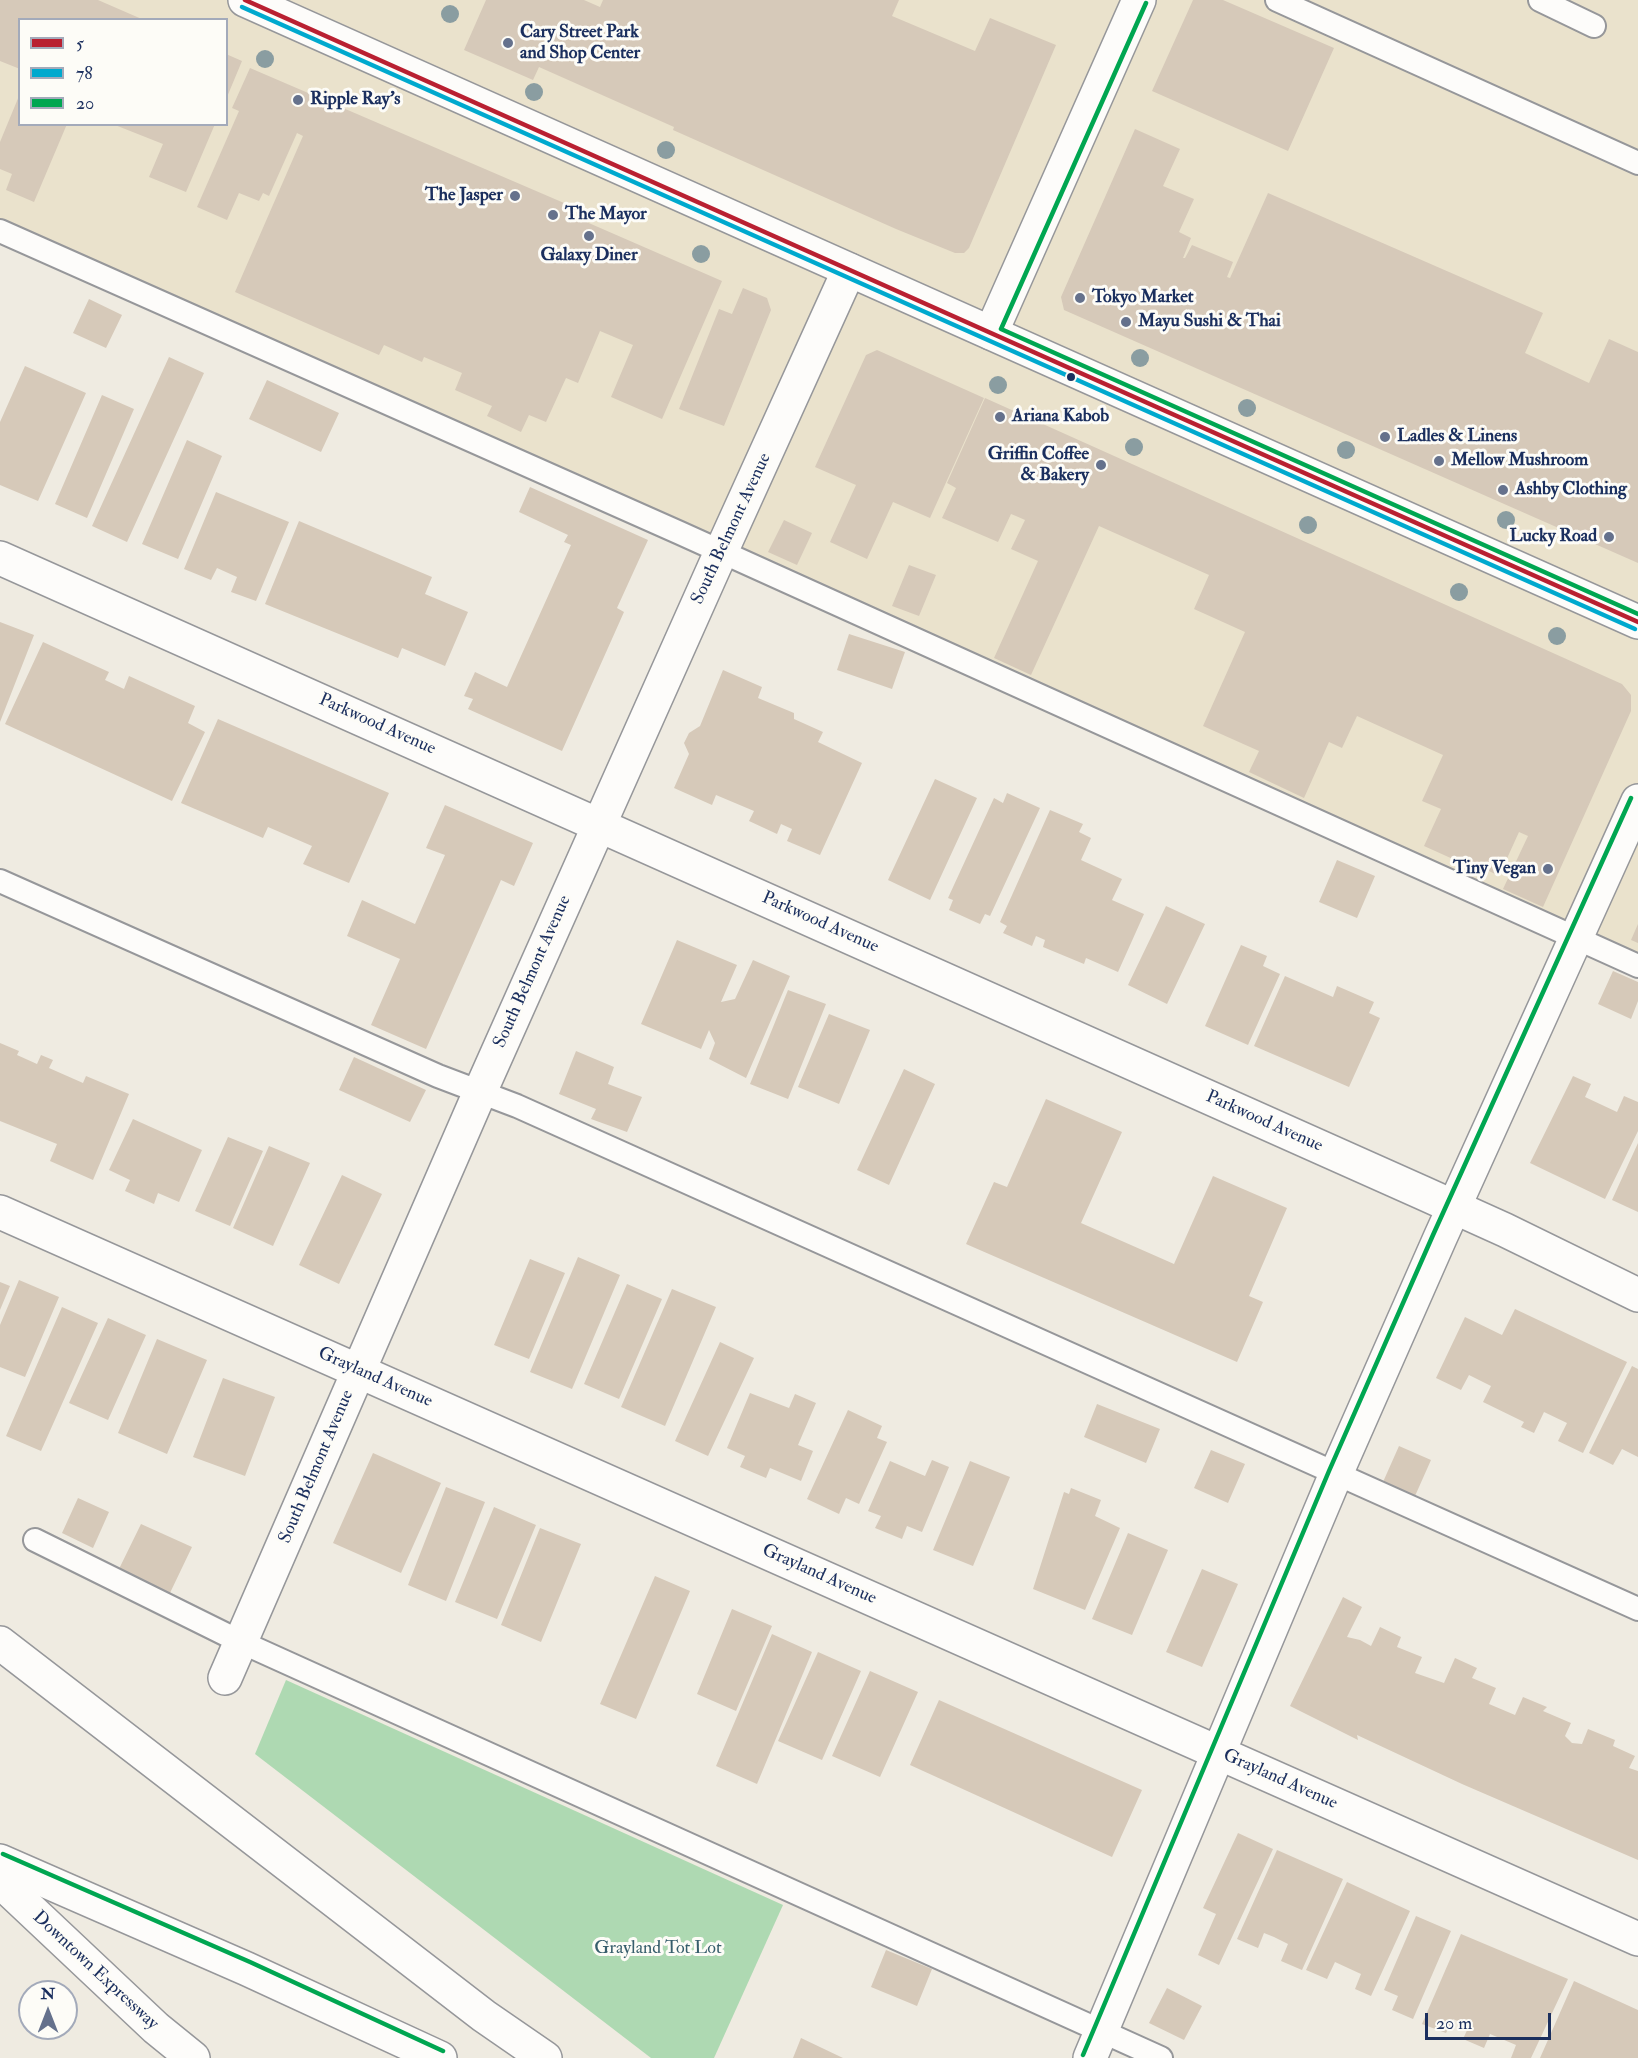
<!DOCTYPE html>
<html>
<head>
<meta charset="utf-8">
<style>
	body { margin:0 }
	#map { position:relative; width:1638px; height:2058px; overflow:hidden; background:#efebe1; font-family:"IM FELL Double Pica",serif }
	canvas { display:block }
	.legend { position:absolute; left:18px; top:18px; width:210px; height:108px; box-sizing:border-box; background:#fdfcf7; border:2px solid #a3aaba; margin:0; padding:8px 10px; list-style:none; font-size:18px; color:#1b2f5e }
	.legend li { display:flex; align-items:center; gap:12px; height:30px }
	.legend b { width:30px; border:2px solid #a3aaba }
	.north { position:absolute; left:18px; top:1980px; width:60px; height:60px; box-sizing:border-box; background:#fdfcf7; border:2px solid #a3aaba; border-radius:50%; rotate:0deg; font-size:16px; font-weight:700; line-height:24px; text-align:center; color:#1b2f5e }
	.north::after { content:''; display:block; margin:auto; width:21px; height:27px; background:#65718c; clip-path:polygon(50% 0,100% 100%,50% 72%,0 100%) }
	.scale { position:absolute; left:1425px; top:2013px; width:126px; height:27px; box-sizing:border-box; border:3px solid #1b2f5e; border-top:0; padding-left:8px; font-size:18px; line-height:21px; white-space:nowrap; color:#1b2f5e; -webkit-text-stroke:4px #fdfcf7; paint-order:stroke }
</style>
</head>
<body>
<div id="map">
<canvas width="1638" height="2058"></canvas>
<ul class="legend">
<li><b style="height:8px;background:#b92031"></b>5</li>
<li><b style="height:8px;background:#00a9ce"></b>78</li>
<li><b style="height:8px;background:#00a651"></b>20</li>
</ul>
<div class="north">N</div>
<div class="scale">20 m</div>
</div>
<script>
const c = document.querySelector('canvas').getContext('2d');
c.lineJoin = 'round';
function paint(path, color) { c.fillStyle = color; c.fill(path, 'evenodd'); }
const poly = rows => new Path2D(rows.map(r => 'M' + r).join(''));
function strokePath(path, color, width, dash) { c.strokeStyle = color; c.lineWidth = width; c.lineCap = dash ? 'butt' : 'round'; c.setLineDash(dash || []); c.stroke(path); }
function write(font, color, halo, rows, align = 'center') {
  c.font = font + ' "IM FELL Double Pica",serif'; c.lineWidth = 6; c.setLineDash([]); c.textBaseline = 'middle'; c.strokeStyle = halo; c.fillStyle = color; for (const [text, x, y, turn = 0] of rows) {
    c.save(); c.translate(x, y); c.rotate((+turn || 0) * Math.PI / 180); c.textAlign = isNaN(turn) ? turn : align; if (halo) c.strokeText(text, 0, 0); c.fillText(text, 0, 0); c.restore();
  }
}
paint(poly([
	[0,0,1638,0,1638,973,0,242],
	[20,20,226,20,226,124,20,124]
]), '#eae2cc');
paint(poly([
	[286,1680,783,1905,714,2058,651,2058,255,1754]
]), '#aed9b2');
paint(poly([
	[0,0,98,0,144,20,20,20,20,69,0,61],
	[486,0,584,0,600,7,603,0,899,0,892,16,975,51,990,18,1056,45,969,248,964,253,955,253,896,229,673,130,674,127,539,67,533,80,464,50],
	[1193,0,1223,0,1334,48,1288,151,1152,91],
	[226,54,242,61,227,97,226,97],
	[250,68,578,209,575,217,722,281,662,419,611,397,633,345,600,331,578,383,566,378,546,422,529,415,521,432,487,416,492,406,455,390,462,373,424,357,422,362,384,345,379,355,235,292,303,136,297,133,269,196,263,193,259,201,239,193,227,220,197,207,239,111,232,108],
	[19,96,20,124,67,124,34,202,6,190,12,174,0,169,0,142],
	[215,124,186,192,149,177,163,144,115,125],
	[1135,129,1180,149,1163,186,1194,199,1179,232,1191,238,1183,258,1185,258,1192,245,1233,262,1227,277,1230,278,1268,193,1543,313,1525,353,1589,383,1609,339,1638,352,1638,563,1064,310,1061,297],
	[743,288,767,298,771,310,724,426,679,409,719,309,732,314],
	[89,299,122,315,106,348,73,333],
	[877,350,984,398,930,518,893,502,867,559,830,542,856,485,815,467,866,355],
	[169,357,204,373,127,542,92,526],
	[25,366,86,393,38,501,0,485,0,422],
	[267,380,339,413,321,452,249,419],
	[102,395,134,409,87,518,55,504],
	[985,398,1622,684,1631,695,1631,711,1543,907,1503,889,1528,836,1519,832,1499,876,1477,865,1475,869,1424,846,1441,809,1422,801,1443,755,1357,716,1342,748,1329,742,1304,798,1249,772,1259,751,1203,726,1245,632,1194,609,1209,575,1099,526,1031,675,994,658,1038,561,1011,549,1025,520,1016,516,1011,514,998,542,942,518,956,488,947,483],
	[187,440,222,456,178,559,142,544],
	[530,487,648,540,617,608,624,612,562,751,468,709,473,699,464,696,475,672,507,687,571,545,564,542,568,535,519,512],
	[216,492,289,522,256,601,231,592,237,577,217,568,211,580,184,569],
	[784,520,812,533,797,565,768,552],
	[299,521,432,577,425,594,468,612,445,666,402,648,398,658,265,604],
	[909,565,936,575,919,616,892,606],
	[0,622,34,635,0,722],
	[849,634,905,652,892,689,837,670],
	[43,642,109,672,105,680,124,689,129,676,195,706,188,723,205,732,172,801,5,724],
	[723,670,762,687,758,698,794,713,794,719,823,732,818,742,862,763,820,855,787,841,792,829,781,824,777,834,749,821,754,811,716,795,712,805,674,788,689,754,684,743,689,733,700,726],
	[218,719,389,793,349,883,303,864,312,846,268,827,263,838,181,803],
	[935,779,977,798,930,900,888,880],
	[1007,793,1040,808,990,916,985,914,980,924,949,910,953,900,948,898,994,798,1003,803],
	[445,805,533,843,514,886,501,880,426,1049,371,1025,400,959,347,936,362,900,415,924,445,855,426,848],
	[1050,810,1083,824,1079,832,1091,838,1081,860,1122,879,1112,900,1144,914,1118,972,1086,958,1084,964,1043,947,1045,940,1036,936,1032,946,1003,933,1007,926,1000,922],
	[1337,860,1375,876,1357,918,1319,902],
	[1166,906,1205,924,1167,1004,1128,985],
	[1638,924,1638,943,1631,940],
	[677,940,737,965,721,1002,735,999,753,960,790,976,746,1078,709,1059,715,1043,709,1030,701,1049,641,1024],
	[1241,945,1267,956,1263,966,1280,974,1248,1045,1205,1026],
	[1613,971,1638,982,1638,1001,1631,1019,1598,1004],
	[1285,976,1333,997,1337,986,1374,1002,1369,1013,1380,1018,1349,1087,1254,1046],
	[788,990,826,1004,788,1099,750,1084],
	[829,1014,870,1030,839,1104,798,1087],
	[0,1043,19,1051,17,1055,37,1064,41,1055,53,1060,49,1068,83,1083,86,1076,129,1094,93,1180,50,1161,57,1144,0,1121],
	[576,1051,614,1067,608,1084,642,1097,627,1132,591,1119,596,1109,559,1094],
	[354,1057,426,1090,410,1122,339,1090],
	[904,1069,935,1084,889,1185,857,1170],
	[1573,1076,1591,1084,1585,1097,1617,1112,1624,1096,1638,1102,1638,1131,1605,1199,1530,1163],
	[1046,1099,1122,1132,1081,1223,1174,1264,1213,1176,1287,1208,1249,1296,1263,1302,1237,1362,966,1244,994,1182,1007,1187],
	[133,1119,202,1150,179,1202,158,1193,154,1204,125,1191,130,1180,109,1170],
	[228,1137,263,1151,230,1226,195,1211],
	[1638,1143,1638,1212,1612,1200],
	[269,1146,310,1163,273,1246,233,1228],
	[342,1175,382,1194,339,1284,299,1265],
	[578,1257,620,1275,572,1389,530,1372],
	[530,1259,565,1273,529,1359,494,1345],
	[19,1280,59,1297,25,1377,0,1367,0,1325],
	[0,1282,10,1286,0,1310],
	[627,1284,662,1299,619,1399,584,1384],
	[672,1289,716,1307,665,1426,621,1407],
	[62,1307,98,1323,41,1451,6,1436],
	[1515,1309,1627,1362,1583,1453,1558,1441,1567,1423,1544,1412,1534,1433,1521,1427,1524,1422,1483,1402,1491,1386,1469,1375,1461,1390,1436,1378,1465,1317,1502,1335],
	[108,1318,146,1335,108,1420,69,1403],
	[157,1339,207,1360,167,1454,118,1433],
	[720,1342,754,1358,708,1456,675,1441],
	[1632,1366,1638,1369,1638,1457,1622,1449,1613,1465,1589,1453],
	[223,1378,275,1397,245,1476,193,1457],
	[750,1393,789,1408,795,1394,816,1403,798,1445,813,1451,801,1481,770,1468,766,1478,740,1467,745,1456,727,1448],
	[1097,1404,1160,1429,1146,1463,1084,1437],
	[848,1410,882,1426,877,1438,887,1442,859,1504,846,1498,839,1514,807,1499],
	[1399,1446,1431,1460,1415,1496,1383,1482],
	[1211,1450,1245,1464,1228,1503,1194,1488],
	[373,1453,441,1483,401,1573,333,1543],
	[932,1460,949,1467,922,1532,907,1526,902,1539,875,1528,881,1516,868,1511,890,1461,925,1476],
	[970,1461,1010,1477,973,1566,933,1550],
	[446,1487,485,1502,446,1601,408,1585],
	[1071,1488,1101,1500,1095,1516,1120,1528,1085,1610,1033,1589,1064,1492,1069,1494],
	[78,1498,109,1512,93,1548,62,1533],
	[494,1507,536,1525,497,1619,455,1602],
	[141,1524,192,1547,169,1595,118,1571],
	[540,1528,581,1544,541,1642,501,1625],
	[1128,1533,1168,1550,1132,1635,1092,1619],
	[1202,1569,1238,1584,1202,1667,1166,1652],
	[655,1576,690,1591,636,1719,600,1704],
	[1343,1597,1362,1607,1347,1637,1360,1640,1371,1646,1380,1627,1401,1637,1397,1647,1422,1657,1415,1673,1444,1683,1455,1658,1477,1668,1472,1678,1496,1688,1489,1704,1515,1715,1523,1697,1547,1707,1543,1711,1571,1723,1565,1736,1572,1743,1582,1744,1588,1729,1615,1740,1613,1746,1635,1756,1629,1768,1638,1771,1638,1860,1462,1784,1357,1735,1358,1740,1290,1706],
	[732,1609,772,1626,736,1711,697,1694],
	[772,1634,812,1652,757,1784,716,1766],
	[818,1652,861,1671,822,1760,778,1741],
	[870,1671,918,1692,880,1777,832,1756],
	[939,1700,1142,1790,1112,1857,910,1765],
	[1238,1833,1273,1849,1219,1965,1198,1955,1216,1914,1203,1908],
	[1277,1850,1343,1879,1302,1970,1281,1961,1288,1944,1274,1937,1264,1933,1258,1948,1237,1939],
	[1347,1882,1410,1911,1371,1996,1355,1989,1361,1974,1335,1962,1327,1979,1306,1970],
	[1416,1916,1451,1931,1413,2019,1392,2010,1398,1996,1384,1990],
	[1461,1934,1568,1979,1531,2058,1511,2058,1516,2045,1490,2034,1484,2048,1463,2039,1469,2026,1453,2019,1446,2033,1422,2024],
	[886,1950,932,1969,917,2006,871,1987],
	[1574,1981,1638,2010,1638,2058,1540,2058],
	[1167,1988,1202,2006,1184,2040,1149,2023],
	[801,2038,843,2058,793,2058]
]), '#d6c9b9');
const lane = poly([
	[1277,0,1638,163],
	[1540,0,1594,26],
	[0,231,680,533,1638,966],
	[0,881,438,1076,517,1106,1638,1609],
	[35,1540,241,1642,1161,2058]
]);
const street = poly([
	[991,333,1139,0],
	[0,558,1423,1193,1505,1230,1638,1295],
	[0,1212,1638,1939],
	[225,1678,480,1092,721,552,849,270]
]);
const secondary = poly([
	[0,1861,247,1969,440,2058],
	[1090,2058,1336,1474,1440,1238,1638,801]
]);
const primary = poly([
	[245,0,1638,622]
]);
const highway = poly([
	[0,1643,484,2016,545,2058],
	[0,1881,156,2028,193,2058]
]);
strokePath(lane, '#96979a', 26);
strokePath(street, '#96979a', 36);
strokePath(secondary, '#96979a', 36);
strokePath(primary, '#96979a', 36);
strokePath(highway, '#96979a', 36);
strokePath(lane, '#fdfcfa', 22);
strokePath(street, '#fdfcfa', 33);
strokePath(secondary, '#fdfcfa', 33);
strokePath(primary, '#fdfcfa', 33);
strokePath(highway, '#fdfcfa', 33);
strokePath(poly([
	[245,0,1638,622]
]), '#b92031', 4.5);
strokePath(poly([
	[242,7,1635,629]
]), '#00a9ce', 4.5);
strokePath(poly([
	[1146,3,1001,329,1638,614],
	[3,1854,250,1962,443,2051],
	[1083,2055,1329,1471,1433,1235,1631,798]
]), '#00a651', 4.5);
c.fillStyle = '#8a9da1';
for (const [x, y] of [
	[450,14],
	[265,59],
	[534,92],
	[666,150],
	[701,254],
	[1140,358],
	[998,385],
	[1247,408],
	[1134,447],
	[1346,450],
	[1506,520],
	[1308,525],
	[1459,592],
	[1557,636]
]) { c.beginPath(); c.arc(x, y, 9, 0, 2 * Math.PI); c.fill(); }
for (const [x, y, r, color] of [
	[508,43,6,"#65718c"],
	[298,100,6,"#65718c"],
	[515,196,6,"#65718c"],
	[553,215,6,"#65718c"],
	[589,236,6,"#65718c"],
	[1080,298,6,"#65718c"],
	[1126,322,6,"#65718c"],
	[1071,377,5,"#1b2f5e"],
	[1000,417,6,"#65718c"],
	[1385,437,6,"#65718c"],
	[1439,461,6,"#65718c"],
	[1101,465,6,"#65718c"],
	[1503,490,6,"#65718c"],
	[1609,537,6,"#65718c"],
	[1548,869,6,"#65718c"]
]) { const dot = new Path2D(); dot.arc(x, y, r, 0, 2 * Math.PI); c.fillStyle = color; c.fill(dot); strokePath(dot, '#fdfcf7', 2); }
write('bold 18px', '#1b2f5e', '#fdfcf7', [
	["Cary Street Park",520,33],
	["and Shop Center",520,54],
	["Ripple Ray's",310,100],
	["The Jasper",503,196,"right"],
	["The Mayor",565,215],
	["Galaxy Diner",589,256,"center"],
	["Tokyo Market",1092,298],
	["Mayu Sushi & Thai",1138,322],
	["Ariana Kabob",1012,417],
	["Ladles & Linens",1397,437],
	["Griffin Coffee",1089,455,"right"],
	["& Bakery",1089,476,"right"],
	["Mellow Mushroom",1451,461],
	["Ashby Clothing",1515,490],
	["Lucky Road",1597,537,"right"],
	["Tiny Vegan",1536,869,"right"]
], 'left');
write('18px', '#1b2f5e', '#fdfcf7', [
	["South Belmont Avenue",732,529,-65],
	["Parkwood Avenue",377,725,24],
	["Parkwood Avenue",820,923,24],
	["South Belmont Avenue",533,972,-66],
	["Parkwood Avenue",1264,1122,24],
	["Grayland Avenue",375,1378,24],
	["South Belmont Avenue",317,1467,-67],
	["Grayland Avenue",819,1575,24],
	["Grayland Avenue",1280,1780,24],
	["Downtown Expressway",95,1971,43]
]);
write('18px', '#375e6c', '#fdfcf7', [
	["Grayland Tot Lot",658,1949]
]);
</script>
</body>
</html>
